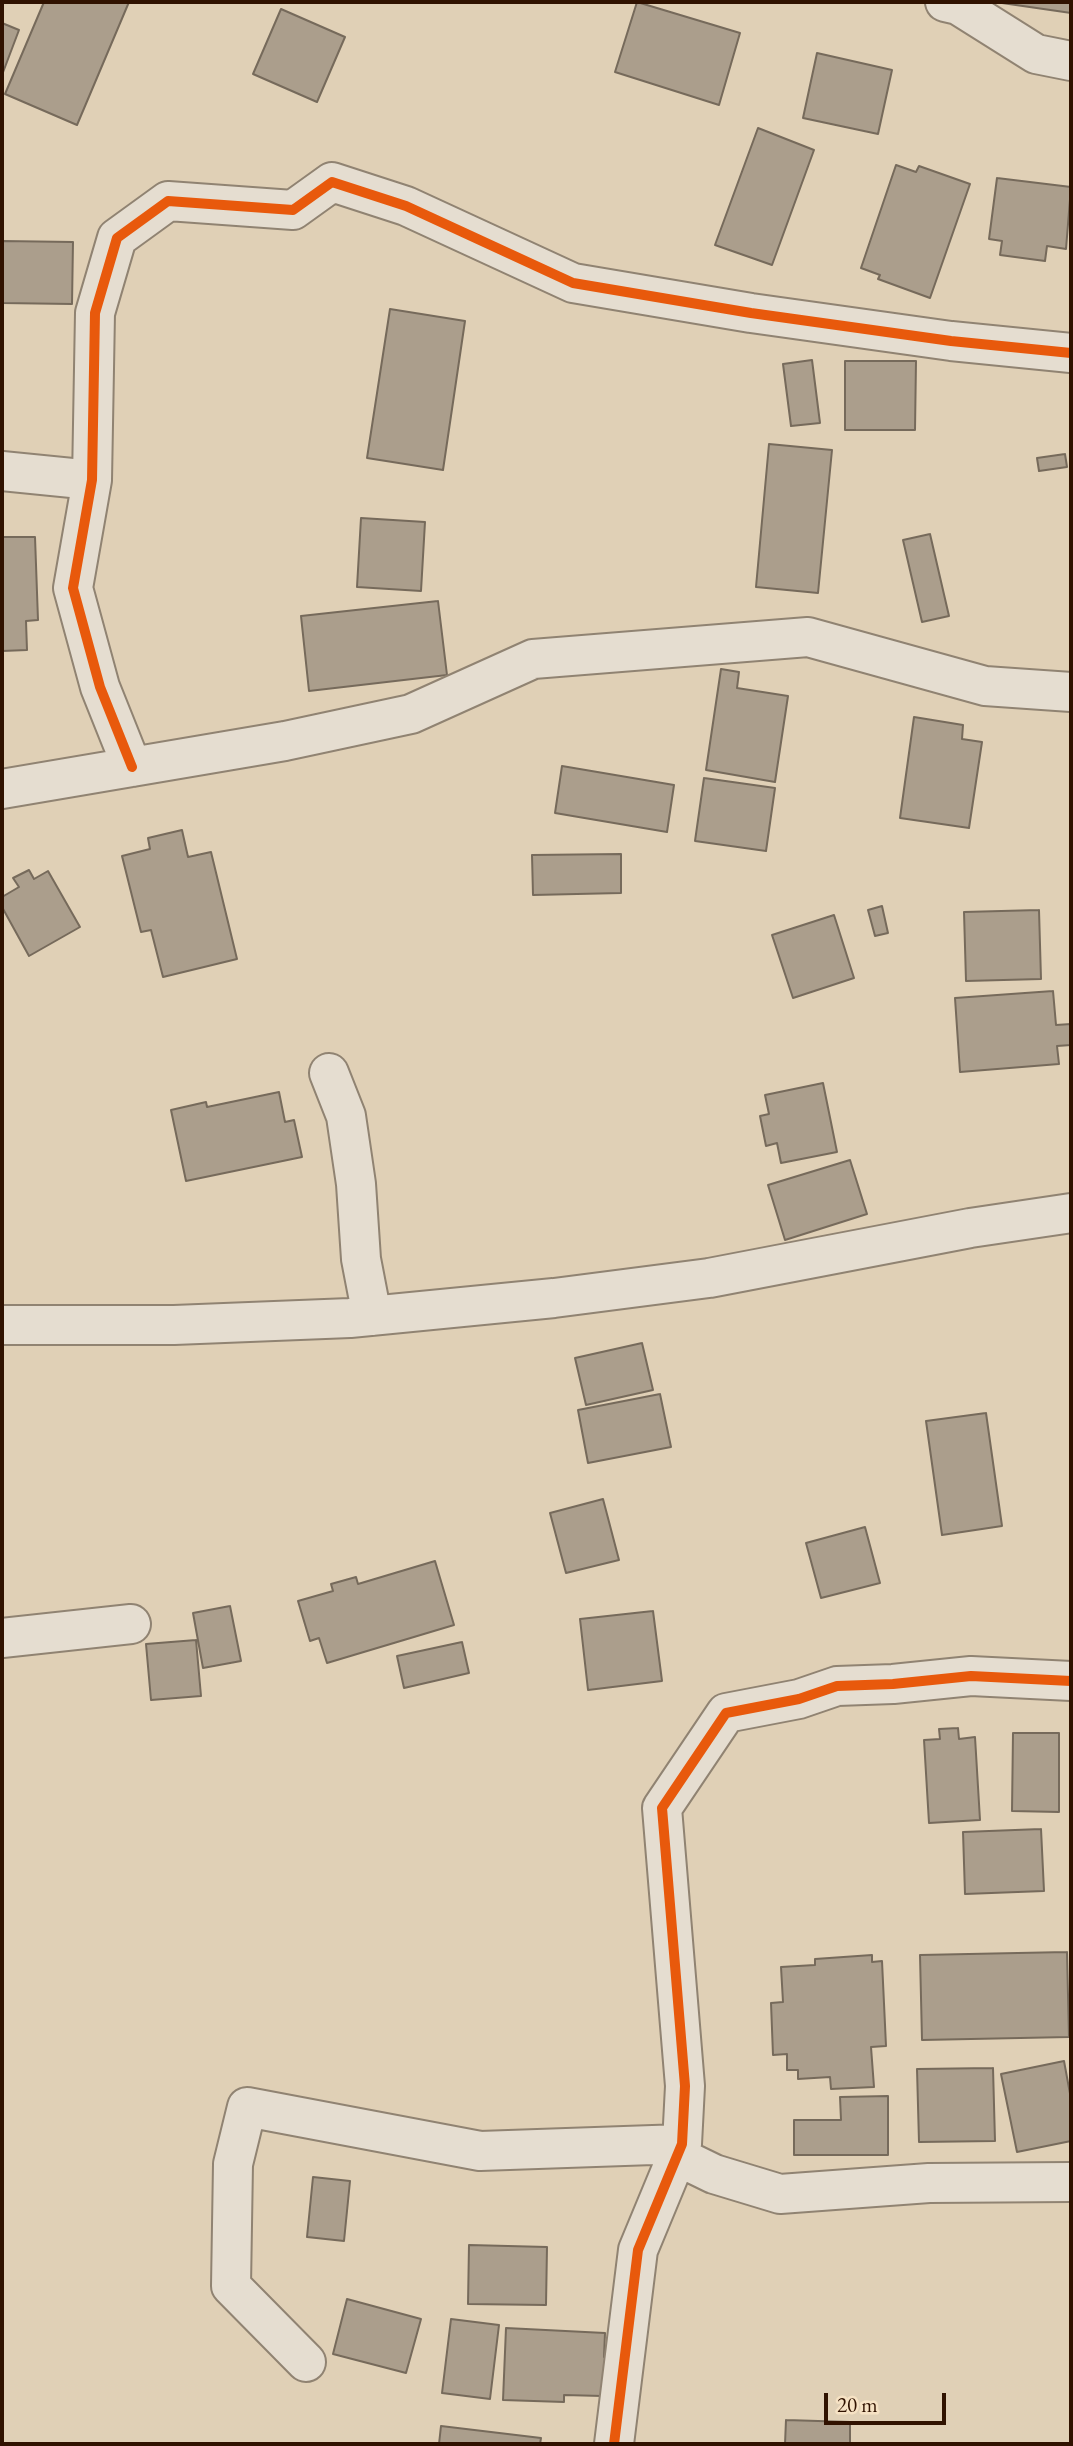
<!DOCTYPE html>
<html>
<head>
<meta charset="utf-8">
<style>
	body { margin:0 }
	#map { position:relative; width:1073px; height:2446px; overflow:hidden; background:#e0d0b6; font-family:"EB Garamond",serif }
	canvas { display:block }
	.frame { position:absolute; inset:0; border:4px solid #301200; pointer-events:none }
	.scale { position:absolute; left:824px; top:2393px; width:122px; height:32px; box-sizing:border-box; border:4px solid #301200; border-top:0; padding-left:9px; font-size:21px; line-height:24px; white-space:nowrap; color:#301200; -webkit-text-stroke:5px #f6e2c4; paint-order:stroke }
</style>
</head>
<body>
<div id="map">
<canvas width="1073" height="2446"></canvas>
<div class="frame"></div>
<div class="scale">20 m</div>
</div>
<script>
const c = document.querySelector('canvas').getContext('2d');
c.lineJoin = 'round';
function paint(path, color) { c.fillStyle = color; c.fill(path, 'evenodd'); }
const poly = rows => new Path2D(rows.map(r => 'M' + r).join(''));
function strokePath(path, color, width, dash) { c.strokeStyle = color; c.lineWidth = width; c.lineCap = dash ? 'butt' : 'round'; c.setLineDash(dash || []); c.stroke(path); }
const building = poly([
	[44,2,129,2,77,125,5,94,44,2],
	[637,2,740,33,719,105,615,72,637,2],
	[1002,2,1071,2,1071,13,1002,3,1002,2],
	[281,9,345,37,317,102,253,74,281,9],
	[2,23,19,30,2,75,2,23],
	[817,53,892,70,878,134,803,118,817,53],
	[758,128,814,150,772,265,715,245,758,128],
	[896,165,916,172,919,166,970,184,930,298,878,279,880,275,861,268,896,165],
	[997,178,1071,187,1066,249,1047,246,1045,261,1000,255,1002,241,989,239,997,178],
	[2,241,73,242,72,304,2,303,2,241],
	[390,309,465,321,443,470,367,458,390,309],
	[812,360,820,423,791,426,783,364,812,360],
	[845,361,916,361,915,430,845,430,845,361],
	[769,444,832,450,818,593,756,587,769,444],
	[1065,454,1067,467,1039,471,1037,458,1065,454],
	[361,518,425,522,421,591,357,587,361,518],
	[930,534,949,616,922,622,903,540,930,534],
	[2,537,35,537,38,620,26,621,27,650,2,651,2,537],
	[438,601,447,675,309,691,301,616,438,601],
	[721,669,739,672,737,688,788,696,775,782,706,770,721,669],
	[914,717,963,725,962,739,982,742,969,828,900,818,914,717],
	[562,766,674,785,667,832,555,813,562,766],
	[704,778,775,788,766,851,695,841,704,778],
	[182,830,188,857,211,852,237,959,163,977,151,930,141,932,122,856,150,849,148,838,182,830],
	[621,854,621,893,533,895,532,855,621,854],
	[29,870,34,879,48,871,80,927,29,956,2,907,2,897,19,887,13,878,29,870],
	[882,906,888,933,875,936,868,910,882,906],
	[1039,910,1041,979,966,981,964,912,1039,910],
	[834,915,854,978,793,998,772,935,834,915],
	[1053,991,1056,1025,1071,1024,1071,1045,1057,1046,1059,1064,960,1072,955,998,1053,991],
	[823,1083,837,1152,781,1163,777,1143,766,1146,760,1116,769,1114,765,1095,823,1083],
	[279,1092,285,1122,294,1120,302,1157,186,1181,171,1110,206,1102,207,1107,279,1092],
	[850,1160,867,1214,785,1240,768,1185,850,1160],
	[642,1343,653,1390,586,1405,575,1358,642,1343],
	[660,1394,671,1447,588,1463,578,1410,660,1394],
	[986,1413,1002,1526,942,1535,926,1421,986,1413],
	[603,1499,619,1560,566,1573,550,1513,603,1499],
	[865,1527,880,1583,821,1598,806,1543,865,1527],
	[435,1561,454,1625,327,1663,319,1638,310,1641,298,1601,333,1591,331,1584,356,1577,358,1584,435,1561],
	[230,1606,241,1661,203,1668,193,1613,230,1606],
	[653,1611,662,1681,588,1690,580,1619,653,1611],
	[196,1640,201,1696,151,1700,146,1644,196,1640],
	[462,1642,469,1673,404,1688,397,1656,462,1642],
	[958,1728,959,1739,975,1737,980,1820,929,1823,924,1740,940,1739,939,1729,958,1728],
	[1013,1733,1059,1733,1059,1812,1012,1811,1013,1733],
	[1041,1829,1044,1891,965,1894,963,1832,1041,1829],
	[1067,1952,1069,2037,922,2040,920,1955,1067,1952],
	[872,1955,872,1962,882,1961,886,2046,871,2047,874,2087,831,2089,830,2077,798,2079,798,2070,787,2070,787,2054,773,2055,771,2003,783,2002,781,1967,815,1965,815,1959,872,1955],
	[1064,2061,1071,2099,1071,2141,1017,2152,1001,2074,1064,2061],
	[993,2068,995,2141,919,2142,917,2069,993,2068],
	[888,2096,888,2155,794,2155,794,2120,841,2120,840,2097,888,2096],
	[313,2177,350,2181,344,2241,307,2237,313,2177],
	[469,2245,547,2247,546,2305,468,2304,469,2245],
	[347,2299,421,2319,406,2373,333,2354,347,2299],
	[451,2319,499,2325,490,2399,442,2393,451,2319],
	[506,2328,605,2333,604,2357,613,2358,602,2396,564,2395,564,2402,503,2400,506,2328],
	[786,2420,850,2422,850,2444,785,2444,786,2420],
	[441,2426,541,2438,540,2444,439,2444,441,2426]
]);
paint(building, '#ab9e8c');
strokePath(building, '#766a5b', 2);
const street = poly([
	[945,2,958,5,1036,54,1071,61],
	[2,471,92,480],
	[132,767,100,687,73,588,92,480,95,313,117,238,168,201,293,210,332,182,406,206,573,283,751,313,951,341,1071,353],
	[2,789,285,741,411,714,533,659,808,637,985,686,1071,692],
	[329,1073,346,1116,356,1184,361,1259,372,1316],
	[2,1325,174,1325,350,1318,554,1298,709,1278,970,1228,1071,1213],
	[2,1638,131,1624],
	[677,2156,714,2174,780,2194,929,2183,1071,2182],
	[306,2362,231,2286,233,2164,247,2107,480,2151,682,2144],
	[614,2444,638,2250,682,2144,685,2086,662,1808,726,1713,799,1699,837,1686,893,1684,971,1676,1071,1681]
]);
strokePath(street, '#908372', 42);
strokePath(street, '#e5ddd0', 38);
strokePath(poly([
	[132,767,100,687,73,588,92,480,95,313,117,238,168,201,293,210,332,182,406,206,573,283,751,313,951,341,1071,353],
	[614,2444,638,2250,682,2144,685,2086,662,1808,726,1713,799,1699,837,1686,893,1684,971,1676,1071,1681]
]), '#e8590c', 10);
</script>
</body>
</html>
